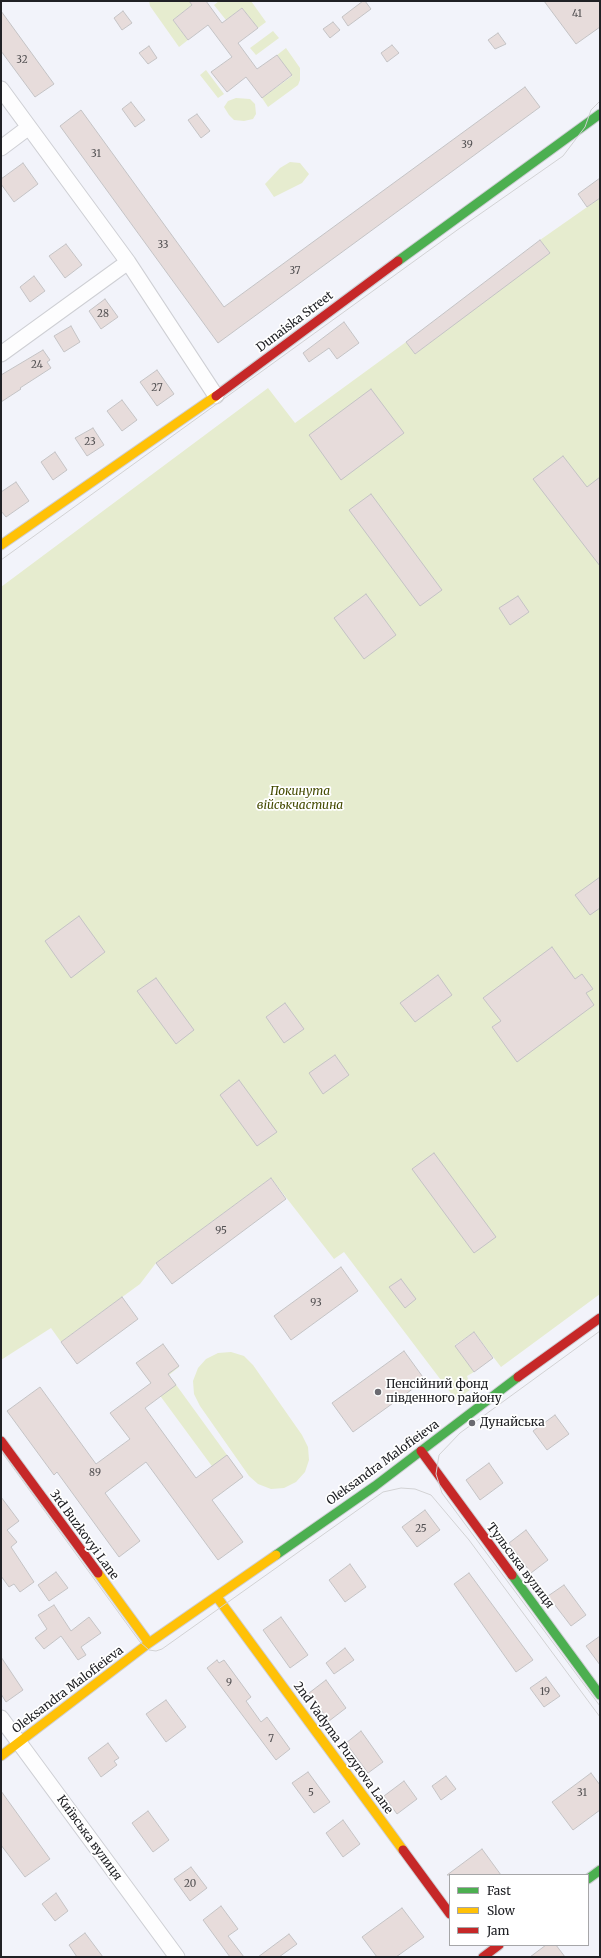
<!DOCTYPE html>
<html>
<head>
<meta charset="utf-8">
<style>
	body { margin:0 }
	#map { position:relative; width:601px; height:1958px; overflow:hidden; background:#f2f3fa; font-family:Merriweather,serif }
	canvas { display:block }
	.frame { position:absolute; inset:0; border:2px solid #202125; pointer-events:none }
	.legend { position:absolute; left:449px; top:1874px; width:140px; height:72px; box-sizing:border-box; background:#fff; border:1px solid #a6a6a8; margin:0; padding:5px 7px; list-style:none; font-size:12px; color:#202125 }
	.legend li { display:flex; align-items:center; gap:8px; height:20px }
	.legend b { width:20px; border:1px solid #a6a6a8 }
</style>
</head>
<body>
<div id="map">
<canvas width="601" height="1958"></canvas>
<div class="frame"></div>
<ul class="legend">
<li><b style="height:5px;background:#4caf50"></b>Fast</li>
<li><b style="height:5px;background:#ffc107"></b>Slow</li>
<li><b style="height:5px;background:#c62828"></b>Jam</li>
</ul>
</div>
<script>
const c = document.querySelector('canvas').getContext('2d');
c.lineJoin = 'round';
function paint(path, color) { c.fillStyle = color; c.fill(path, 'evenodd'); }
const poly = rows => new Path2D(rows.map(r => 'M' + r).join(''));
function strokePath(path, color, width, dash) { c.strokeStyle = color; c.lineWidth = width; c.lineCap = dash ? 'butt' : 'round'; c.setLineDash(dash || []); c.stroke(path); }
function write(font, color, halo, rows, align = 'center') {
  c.font = font + ' Merriweather,serif'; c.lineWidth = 3.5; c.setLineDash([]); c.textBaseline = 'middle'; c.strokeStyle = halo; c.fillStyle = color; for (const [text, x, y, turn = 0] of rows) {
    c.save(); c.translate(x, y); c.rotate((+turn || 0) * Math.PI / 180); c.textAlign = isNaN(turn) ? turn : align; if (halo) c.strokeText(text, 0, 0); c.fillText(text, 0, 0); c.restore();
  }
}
paint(poly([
	[149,1,189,1,192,5,173,20,188,40,179,47,150,6],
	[219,1,251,1,266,22,258,28,242,8,226,20,214,5],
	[273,31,279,38,256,55,250,48],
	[286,48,300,68,300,80,298,85,268,107,262,98,292,76,277,55],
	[206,70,224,94,218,98,200,75],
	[236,98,250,99,255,104,256,114,253,119,244,121,234,120,229,115,224,107,228,101],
	[290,162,300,163,309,174,302,183,274,197,265,184,280,168],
	[600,198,600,1294,501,1367,474,1332,455,1345,474,1372,467,1376,471,1389,456,1400,344,1252,334,1259,271,1178,156,1263,140,1284,61,1342,51,1328,1,1360,1,587,268,388,295,423,406,342,415,354,549,252,540,240],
	[163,1344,179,1367,169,1375,243,1477,228,1488,136,1363],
	[231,1352,244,1356,253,1365,302,1435,308,1447,309,1460,305,1472,296,1482,284,1488,271,1489,258,1484,249,1476,200,1406,194,1394,193,1381,198,1368,206,1359,218,1353]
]), '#e6eccf');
const building = poly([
	[189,1,206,1,222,23,242,8,258,28,238,43,257,69,277,55,292,75,262,98,246,77,227,92,211,72,232,57,208,25,188,40,173,20,192,5,189,1],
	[363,1,365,1,371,9,348,26,342,17,363,1],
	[544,1,600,1,600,27,576,44,544,1],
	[1,11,54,84,35,97,1,51,1,11],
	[123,11,132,23,122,30,114,18,123,11],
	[333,22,340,30,330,38,323,29,333,22],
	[498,33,506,44,495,49,488,40,498,33],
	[392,45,399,53,387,62,381,53,392,45],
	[149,46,157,58,148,64,139,53,149,46],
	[525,87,540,107,218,343,60,126,81,110,224,307,525,87],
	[131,102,145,120,135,127,122,109,131,102],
	[197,114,210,131,201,138,188,120,197,114],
	[23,163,38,184,14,202,1,184,1,179,23,163],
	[600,178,600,198,587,207,578,194,600,178],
	[540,240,550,253,415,354,406,342,540,240],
	[66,244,82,265,65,278,49,256,66,244],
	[34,276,45,291,30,302,20,287,34,276],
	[105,299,118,317,101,329,89,311,105,299],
	[344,322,359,343,337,359,329,348,309,362,303,353,344,322],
	[71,326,80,342,64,352,54,336,71,326],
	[43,350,50,360,47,362,51,368,20,388,21,389,1,402,1,375,43,350],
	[157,370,174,394,157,406,140,382,157,370],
	[371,389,404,433,341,480,309,435,371,389],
	[122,400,137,420,122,431,107,411,122,400],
	[93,428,104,445,87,456,75,438,93,428],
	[55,452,67,470,53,480,41,462,55,452],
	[563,456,587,487,600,477,600,566,533,479,563,456],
	[16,482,29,501,6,517,1,511,1,492,16,482],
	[371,494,442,590,420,606,349,510,371,494],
	[366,594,396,635,364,659,334,618,366,594],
	[518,596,529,612,510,625,499,608,518,596],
	[600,877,600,908,590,915,575,895,600,877],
	[79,916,105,952,71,978,45,941,79,916],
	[552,947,575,979,582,974,593,989,586,993,594,1005,517,1062,492,1027,501,1021,483,998,552,947],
	[438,975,452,995,415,1022,400,1003,438,975],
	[156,978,194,1030,176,1044,137,991,156,978],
	[285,1003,304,1029,284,1043,266,1017,285,1003],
	[335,1055,349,1075,323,1094,309,1073,335,1055],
	[239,1080,277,1132,257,1146,220,1095,239,1080],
	[434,1153,496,1237,474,1253,412,1169,434,1153],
	[271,1178,286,1199,172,1284,156,1263,271,1178],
	[341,1267,358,1291,291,1340,274,1316,341,1267],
	[401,1279,416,1299,405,1308,389,1287,401,1279],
	[122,1297,138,1319,77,1364,61,1342,122,1297],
	[474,1332,493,1358,474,1372,455,1346,474,1332],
	[163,1344,179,1366,168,1374,176,1385,145,1408,196,1478,227,1455,243,1477,212,1500,243,1542,218,1560,146,1462,105,1493,140,1541,119,1557,57,1472,54,1475,7,1411,40,1387,96,1464,130,1439,110,1413,151,1383,136,1363,163,1344],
	[404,1351,425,1380,353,1432,332,1403,404,1351],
	[555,1415,569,1434,547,1450,533,1431,555,1415],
	[489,1463,503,1483,480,1500,466,1480,489,1463],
	[1,1497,19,1521,7,1530,17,1542,11,1547,34,1582,20,1592,14,1584,9,1587,1,1576,1,1497],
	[425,1510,440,1530,417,1547,402,1527,425,1510],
	[526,1530,548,1560,531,1573,509,1543,526,1530],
	[350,1564,366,1587,345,1602,329,1580,350,1564],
	[56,1572,68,1588,49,1601,38,1585,56,1572],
	[469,1573,533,1660,516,1672,454,1584,469,1573],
	[564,1585,586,1615,571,1626,548,1596,564,1585],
	[54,1605,71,1631,89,1617,101,1633,81,1647,86,1655,78,1660,61,1636,44,1649,35,1638,47,1629,38,1615,54,1605],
	[281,1617,308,1655,290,1668,263,1630,281,1617],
	[600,1636,600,1665,586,1646,600,1636],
	[345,1648,354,1660,334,1674,326,1663,345,1648],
	[1,1657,23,1690,6,1702,1,1694,1,1657],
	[217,1660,219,1663,224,1660,251,1697,246,1701,261,1722,267,1717,290,1749,276,1760,207,1668,217,1660],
	[546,1677,560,1696,544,1707,530,1688,546,1677],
	[326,1680,346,1708,329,1721,309,1693,326,1680],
	[166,1700,186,1727,166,1742,146,1714,166,1700],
	[361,1731,383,1762,368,1773,346,1743,361,1731],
	[108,1743,119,1758,114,1761,117,1765,101,1777,88,1758,108,1743],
	[308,1772,330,1802,314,1813,292,1783,308,1772],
	[591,1773,600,1785,600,1810,573,1830,552,1802,591,1773],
	[446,1776,456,1789,441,1800,432,1786,446,1776],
	[404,1781,417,1799,397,1814,384,1796,404,1781],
	[1,1791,50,1859,25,1877,1,1845,1,1791],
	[148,1811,169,1840,153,1852,132,1823,148,1811],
	[343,1820,360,1844,343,1857,326,1833,343,1820],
	[482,1849,501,1875,447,1875,482,1849],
	[191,1867,207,1888,190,1901,174,1879,191,1867],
	[56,1893,68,1911,55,1921,42,1904,56,1893],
	[221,1906,238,1929,228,1936,244,1957,230,1957,203,1920,221,1906],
	[402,1908,424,1937,396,1957,377,1957,362,1937,402,1908],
	[85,1933,103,1957,77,1957,69,1945,85,1933],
	[289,1934,297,1944,279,1957,258,1957,289,1934],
	[546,1945,556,1945,565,1957,530,1957,546,1945]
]);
paint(building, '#e7dcdb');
strokePath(building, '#c4c3c5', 1);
const street = poly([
	[1,89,128,262,216,396],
	[1,148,29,127],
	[1,354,128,262],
	[1,1718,177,1957]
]);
const fast = poly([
	[398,261,600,114],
	[276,1555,375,1486,518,1377],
	[512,1575,600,1695],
	[588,1879,600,1870]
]);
const slow = poly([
	[1,545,216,396],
	[98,1573,149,1643],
	[217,1597,403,1850],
	[1,1756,149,1643,276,1555]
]);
const jam = poly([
	[216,396,398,261],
	[518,1377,600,1318],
	[1,1441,98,1573],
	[421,1451,512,1575],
	[403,1850,450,1914],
	[483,1957,499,1945]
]);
strokePath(street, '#cecfd4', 17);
strokePath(fast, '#cecfd4', 11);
strokePath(slow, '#cecfd4', 11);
strokePath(jam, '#cecfd4', 11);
strokePath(street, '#fdfdfe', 15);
strokePath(fast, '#4caf50', 9);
strokePath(slow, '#ffc107', 9);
strokePath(jam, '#c62828', 9);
strokePath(poly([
	[1,560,460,228,563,156,585,127,591,110,600,101],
	[600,1331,460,1433,439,1455,436,1474,442,1493,600,1706],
	[1,1451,140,1642,149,1650,156,1651,162,1649,383,1492,401,1488,415,1489,431,1495,469,1540,600,1717]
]), '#d2d2d4', 1);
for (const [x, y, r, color] of [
	[378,1392,4,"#6a6a70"],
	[472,1423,4,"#6a6a70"]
]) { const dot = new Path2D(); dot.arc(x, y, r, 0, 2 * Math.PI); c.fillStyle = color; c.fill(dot); strokePath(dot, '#fff', 1.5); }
write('10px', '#525052', null, [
	["41",577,14],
	["32",22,60],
	["39",467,145],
	["31",96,154],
	["33",163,245],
	["37",295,271],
	["28",103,314],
	["24",37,365],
	["27",157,388],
	["23",90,442],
	["95",221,1231],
	["93",316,1303],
	["89",95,1473],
	["25",421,1529],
	["9",229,1683],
	["19",545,1692],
	["7",271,1739],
	["5",311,1793],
	["31",582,1793],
	["20",190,1884]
]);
write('12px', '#202125', '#fff', [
	["Dunaiska Street",295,322,-37],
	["Oleksandra Malofieieva",383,1463,-36],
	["3rd Buzkovyi Lane",84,1535,54],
	["Тульська вулиця",520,1566,53],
	["Oleksandra Malofieieva",68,1690,-37],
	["2nd Vadyma Puzyrova Lane",343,1748,54],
	["Київська вулиця",89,1838,54]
]);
write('italic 12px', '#444a00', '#fff', [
	["Покинута",300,792],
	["військчастина",300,806]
]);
write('12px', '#202125', '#fff', [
	["Пенсійний фонд",386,1385],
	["південного району",386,1399],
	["Дунайська",480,1423]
], 'left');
</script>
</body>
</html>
